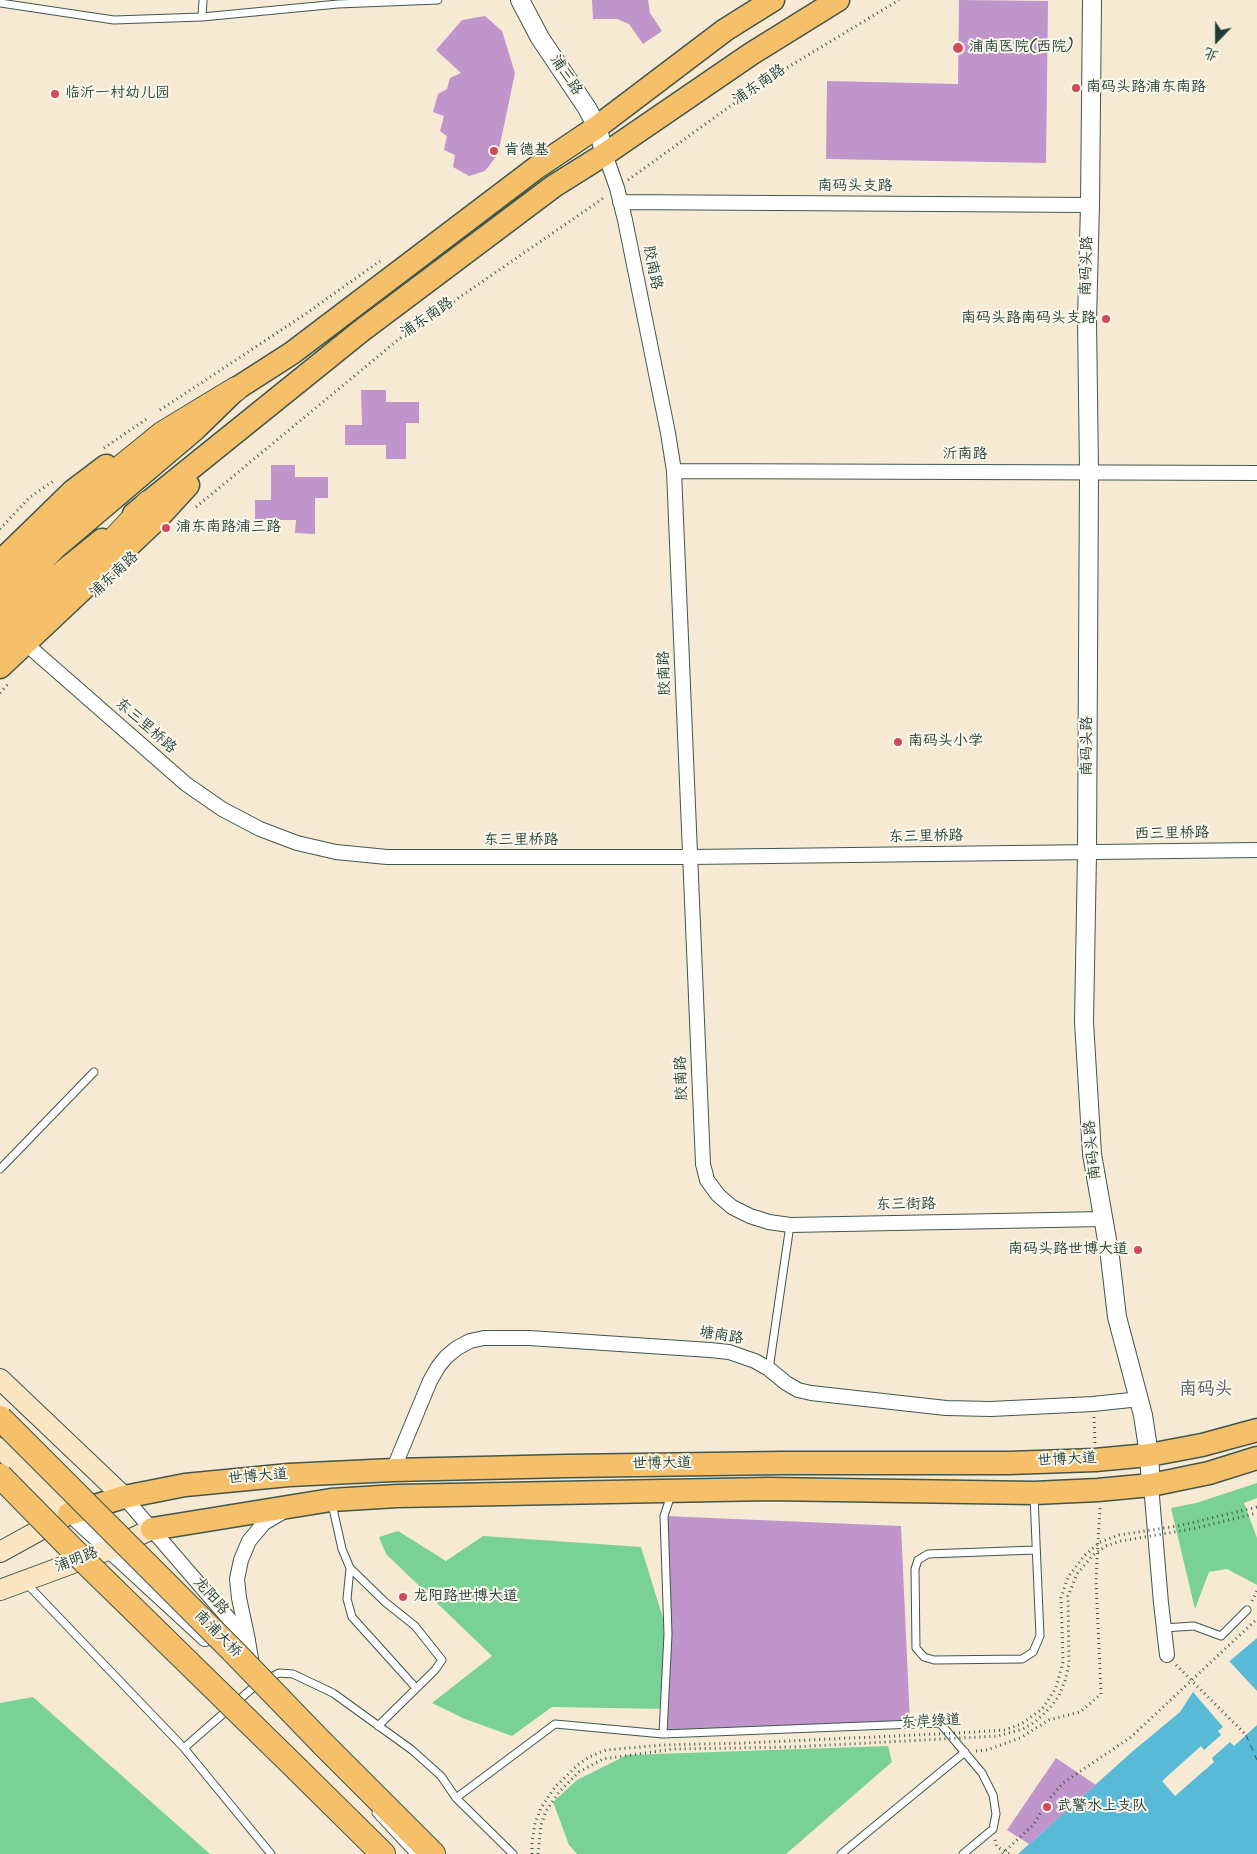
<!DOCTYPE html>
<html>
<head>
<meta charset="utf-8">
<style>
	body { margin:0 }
	#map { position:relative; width:1257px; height:1854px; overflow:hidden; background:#f7ead5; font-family:Kalam,"LXGW WenKai TC",sans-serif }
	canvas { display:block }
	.north { position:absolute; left:1192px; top:15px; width:50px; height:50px; -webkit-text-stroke:4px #fbf7ec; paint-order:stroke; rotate:202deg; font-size:14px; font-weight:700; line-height:20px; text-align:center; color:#1f3d34 }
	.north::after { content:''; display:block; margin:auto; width:18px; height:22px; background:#1f3d34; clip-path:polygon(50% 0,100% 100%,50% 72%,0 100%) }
</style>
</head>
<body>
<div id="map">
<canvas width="1257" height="1854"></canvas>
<div class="north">北</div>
</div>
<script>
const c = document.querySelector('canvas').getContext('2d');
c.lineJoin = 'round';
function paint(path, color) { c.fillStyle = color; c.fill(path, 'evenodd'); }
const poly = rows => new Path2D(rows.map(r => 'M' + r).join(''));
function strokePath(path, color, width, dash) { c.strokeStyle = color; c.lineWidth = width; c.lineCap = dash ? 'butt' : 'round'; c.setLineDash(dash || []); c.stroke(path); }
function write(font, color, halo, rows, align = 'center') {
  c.font = font + ' Kalam,"LXGW WenKai TC",sans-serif'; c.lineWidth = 4; c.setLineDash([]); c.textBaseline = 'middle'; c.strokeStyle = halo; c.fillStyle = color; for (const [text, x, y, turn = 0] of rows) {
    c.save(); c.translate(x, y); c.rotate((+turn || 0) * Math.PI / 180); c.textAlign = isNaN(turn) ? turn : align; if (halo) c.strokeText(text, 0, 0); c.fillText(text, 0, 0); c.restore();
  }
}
paint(poly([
	[1257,1483,1257,1498,1244,1503,1257,1538,1257,1585,1227,1569,1209,1572,1195,1609,1171,1508,1196,1503],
	[398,1531,446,1561,483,1536,641,1547,668,1634,666,1709,552,1707,512,1736,465,1719,432,1703,492,1656,386,1554,379,1537],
	[33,1697,210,1854,0,1854,0,1703],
	[888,1746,892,1762,786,1854,577,1854,569,1845,553,1802,577,1780,627,1755]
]), '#7ad195');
paint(poly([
	[1257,1638,1257,1854,1018,1854,1133,1751,1180,1712,1193,1692]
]), '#58bad7');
paint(poly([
	[1229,1661,1257,1691,1257,1725,1234,1746,1230,1742,1212,1758,1214,1762,1175,1796,1162,1781,1201,1746,1204,1750,1221,1735,1218,1731,1223,1727,1193,1692]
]), '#f7ead5');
strokePath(poly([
	[1246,1735,1257,1760]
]), '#2d5c5d', 1, [6, 5]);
paint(poly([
	[592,0,648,0,650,13,662,31,643,44,629,24,617,19,593,19],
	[959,0,1048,1,1046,163,826,159,827,81,958,84],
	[485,16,502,31,515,73,498,154,485,171,469,176,453,167,455,155,444,150,447,136,440,131,444,116,433,112,438,94,447,89,450,78,461,73,436,50,462,20],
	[361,390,386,390,386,402,419,402,419,423,406,423,406,459,386,459,386,445,345,445,345,425,362,425],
	[271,465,295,465,295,477,328,477,328,498,315,498,315,534,295,533,296,520,255,520,255,500,271,500],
	[664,1516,901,1526,910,1723,668,1731,666,1709],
	[1056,1758,1096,1785,1029,1844,1007,1830]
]), '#bf95cc');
const service = poly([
	[0,3,114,20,202,17,338,4,438,0],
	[202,17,203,0],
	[0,1169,94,1072],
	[769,1369,790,1225],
	[1034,1496,1040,1636,1033,1652,1022,1659,934,1660,924,1657,916,1648,915,1569,918,1560,928,1554,1035,1550],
	[332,1504,342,1549,350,1568,385,1602,415,1626,442,1660,435,1670,378,1726],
	[350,1568,347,1599,352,1617,416,1688],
	[26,1583,184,1748,271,1854],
	[1163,1628,1194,1626,1221,1636,1247,1610],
	[663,1734,668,1634,664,1516,671,1495],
	[184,1748,256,1685,279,1673,293,1674,333,1693,412,1750,441,1776,456,1798,513,1854],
	[456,1798,555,1724,663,1734,940,1723,982,1773,993,1795,996,1814,993,1829,963,1854],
	[376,1813,414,1854],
	[841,1854,965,1752]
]);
const minor = poly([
	[605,154,617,188,625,220,668,433,674,471,703,1164,707,1180,718,1195,732,1207,750,1216,769,1222,790,1225,1103,1219],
	[620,202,1090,205],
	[674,471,1257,473],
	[25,643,186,784,222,809,260,829,297,843,336,852,387,857,690,857,1257,850],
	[393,1470,430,1381,438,1367,446,1357,457,1348,470,1341,484,1338,529,1338,710,1350,729,1352,755,1361,769,1369,786,1383,798,1390,811,1393,946,1408,991,1409,1093,1404,1140,1399],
	[1151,1485,1161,1603,1167,1655],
	[124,1497,248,1641,253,1670],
	[69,1514,205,1639],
	[248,1640,239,1598,237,1579,241,1560,249,1541,264,1523,281,1513]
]);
const tertiary = poly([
	[520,0,540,38,587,108,597,127,605,154],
	[1092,0,1090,205,1087,320,1089,471,1087,853,1084,1022,1092,1154,1110,1257,1117,1317,1143,1415,1149,1455,1151,1485]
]);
const secondary = poly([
	[0,1379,124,1497],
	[0,1448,69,1514,0,1552],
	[0,1590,108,1550,152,1529]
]);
const primary = poly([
	[134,514,361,331,554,186,605,154,751,54,838,0],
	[0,562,73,491,106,466],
	[0,603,57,546,195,429,236,389,292,353,536,168,597,127,725,30,773,0],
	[0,627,34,595,102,540],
	[0,667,156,520,188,485],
	[69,1514,124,1497,185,1485,289,1475,393,1470,567,1466,782,1463,1009,1463,1095,1460,1149,1455,1202,1445,1257,1430],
	[152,1529,331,1500,397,1496,769,1489,1034,1493,1098,1490,1151,1485,1209,1473,1257,1458]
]);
const trunk = poly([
	[0,579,96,487,129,461,162,434,236,389],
	[0,647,94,561,148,503],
	[323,1744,433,1854],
	[298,1770,383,1854]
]);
strokePath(service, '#3f574c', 9);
strokePath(minor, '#3f574c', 16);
strokePath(tertiary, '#3f574c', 20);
strokePath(secondary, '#3f574c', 22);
strokePath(primary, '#3f574c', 25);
strokePath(trunk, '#3f574c', 26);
strokePath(poly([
	[628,180,765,81,899,0],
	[160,410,304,315,380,261],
	[104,448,148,418],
	[196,507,399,339,605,197],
	[0,529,30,497,55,480],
	[0,693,8,684],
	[1094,1417,1095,1444],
	[1252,1601,1257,1591],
	[1176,1665,1246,1735],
	[976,1751,987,1750,1020,1738,1049,1720,1080,1712,1101,1694,1096,1580,1100,1507],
	[995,1840,997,1847,1009,1854]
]), '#3f574c', 3, [1, 4]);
strokePath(service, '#fff', 7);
strokePath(minor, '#fff', 14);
strokePath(tertiary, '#fff', 18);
strokePath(secondary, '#fbe6c4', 20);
strokePath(primary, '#f6c06b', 22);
strokePath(trunk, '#f6c06b', 24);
const trunkBridge = poly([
	[0,1418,233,1651,323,1744],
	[0,1476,72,1549,298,1770]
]);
strokePath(trunkBridge, '#3f574c', 26, []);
strokePath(poly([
	[532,1854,532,1842,535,1823,541,1808,555,1787,579,1764,589,1757,606,1750,662,1745,746,1743,958,1733,1005,1730,1021,1724,1042,1709,1056,1688,1063,1662,1061,1598,1068,1577,1084,1556,1100,1542,1119,1535,1178,1526,1257,1507],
	[538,1854,541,1825,546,1811,559,1792,579,1772,603,1759,674,1749,793,1747,998,1736,1023,1729,1035,1722,1049,1709,1059,1696,1065,1681,1069,1664,1068,1596,1077,1574,1093,1555,1106,1546,1121,1541,1192,1529,1257,1513],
	[1002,1854,1033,1825,1051,1797,1063,1783,1131,1737,1257,1619]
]), '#3f574c', 3, [1, 4]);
strokePath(trunkBridge, '#f6c06b', 24);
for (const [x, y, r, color] of [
	[958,48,6,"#d1495b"],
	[1076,88,5,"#d1495b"],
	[55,94,5,"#d1495b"],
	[494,151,5,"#d1495b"],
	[1106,319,5,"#d1495b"],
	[166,528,5,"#d1495b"],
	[898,742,5,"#d1495b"],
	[1138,1250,5,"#d1495b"],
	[403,1597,5,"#d1495b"],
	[1047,1807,5,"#d1495b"]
]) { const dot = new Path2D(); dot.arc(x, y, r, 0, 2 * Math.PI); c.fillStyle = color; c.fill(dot); strokePath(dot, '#fbf7ec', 2); }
write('15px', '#1f3d34', '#fbf7ec', [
	["浦南医院(西院)",969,48],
	["南码头路浦东南路",1086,88],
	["临沂一村幼儿园",65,94],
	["肯德基",504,151],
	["南码头路南码头支路",1096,319,"right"],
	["浦东南路浦三路",176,528],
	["南码头小学",908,742],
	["南码头路世博大道",1128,1250,"right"],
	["龙阳路世博大道",413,1597],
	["武警水上支队",1057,1807]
], 'left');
write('15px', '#1f3d34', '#fbf7ec', [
	["浦三路",565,76,56],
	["浦东南路",760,86,-34],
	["南码头支路",855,187],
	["南码头路",1088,266,-88],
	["胶南路",651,268,79],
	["浦东南路",428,319,-34],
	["沂南路",965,455],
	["浦东南路",115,576,-43],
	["胶南路",666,673,-92],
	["东三里桥路",145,727,41],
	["南码头路",1088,746,-90],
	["西三里桥路",1172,835,-1],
	["东三里桥路",926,838,-1],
	["东三里桥路",521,841],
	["胶南路",683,1078,-92],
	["南码头路",1094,1150,-96],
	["东三街路",906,1206,-1],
	["塘南路",721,1337,9],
	["世博大道",1067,1461,-3],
	["世博大道",662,1465,-1],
	["世博大道",258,1478,-5],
	["浦明路",77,1561,-21],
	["龙阳路",210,1597,49],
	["南浦大桥",217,1635,45],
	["东岸绿道",931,1723,-3]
]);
write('18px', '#575c69', '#fbf7ec', [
	["南码头",1206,1391]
]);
</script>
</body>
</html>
